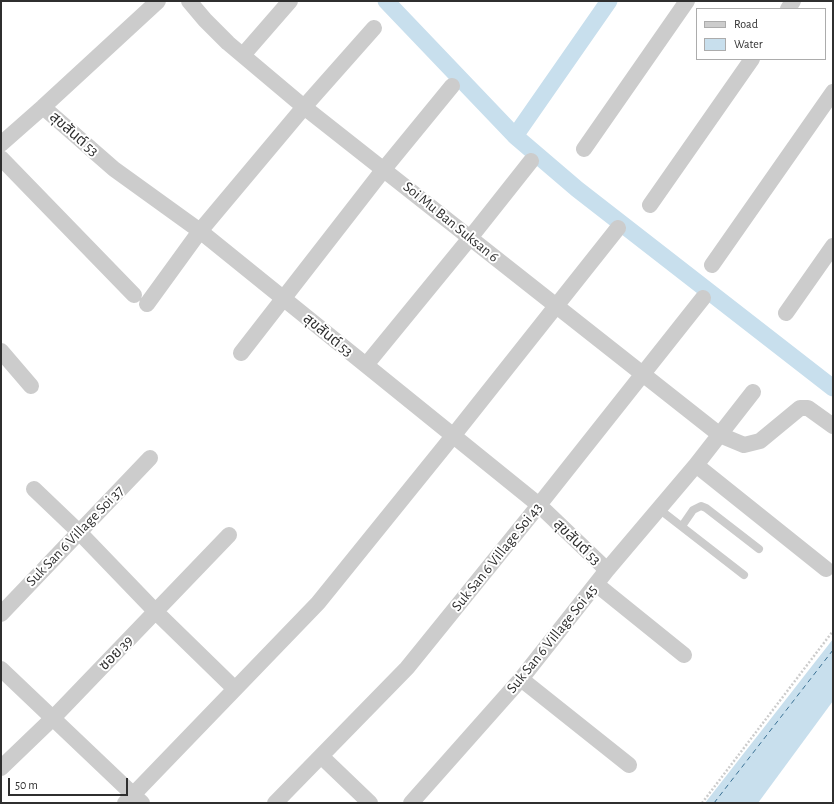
<!DOCTYPE html>
<html>
<head>
<meta charset="utf-8">
<style>
	body { margin:0 }
	#map { position:relative; width:834px; height:804px; overflow:hidden; background:#fff; font-family:"Alegreya Sans",sans-serif }
	canvas { display:block }
	.frame { position:absolute; inset:0; border:2px solid #2f2f2f; pointer-events:none }
	.legend { position:absolute; left:696px; top:8px; width:130px; height:52px; box-sizing:border-box; background:#fff; border:1px solid #acacac; margin:0; padding:5px 7px; list-style:none; font-size:12px; color:#2f2f2f }
	.legend li { display:flex; align-items:center; gap:8px; height:20px }
	.legend b { width:20px; border:1px solid #acacac }
	.scale { position:absolute; left:8px; top:778px; width:120px; height:18px; box-sizing:border-box; border:2px solid #2f2f2f; border-top:0; padding-left:5px; font-size:12px; line-height:14px; white-space:nowrap; color:#2f2f2f; -webkit-text-stroke:3px #fff; paint-order:stroke }
</style>
</head>
<body>
<div id="map">
<canvas width="834" height="804"></canvas>
<div class="frame"></div>
<ul class="legend">
<li><b style="height:5px;background:#ccc"></b>Road</li>
<li><b style="height:11px;background:#c8dfed"></b>Water</li>
</ul>
<div class="scale">50 m</div>
</div>
<script>
const c = document.querySelector('canvas').getContext('2d');
c.lineJoin = 'round';
function paint(path, color) { c.fillStyle = color; c.fill(path, 'evenodd'); }
const poly = rows => new Path2D(rows.map(r => 'M' + r).join(''));
function strokePath(path, color, width, dash) { c.strokeStyle = color; c.lineWidth = width; c.lineCap = dash ? 'butt' : 'round'; c.setLineDash(dash || []); c.stroke(path); }
function write(font, color, halo, rows, align = 'center') {
  c.font = font + ' "Alegreya Sans","Noto Sans Thai",sans-serif'; c.lineWidth = 4; c.setLineDash([]); c.textBaseline = 'middle'; c.strokeStyle = halo; c.fillStyle = color; for (const [text, x, y, turn = 0] of rows) {
    c.save(); c.translate(x, y); c.rotate((+turn || 0) * Math.PI / 180); c.textAlign = isNaN(turn) ? turn : align; if (halo) c.strokeText(text, 0, 0); c.fillText(text, 0, 0); c.restore();
  }
}
paint(poly([
	[833,639,833,701,758,803,705,803]
]), '#c8dfed');
strokePath(poly([
	[386,1,515,136,577,189,833,388],
	[515,136,609,1]
]), '#c8dfed', 17);
strokePath(poly([
	[714,803,833,650]
]), '#3a7194', 1, [5, 4]);
strokePath(poly([
	[702,803,833,631]
]), '#ccc', 2.5, [2, 2]);
strokePath(poly([
	[659,509,744,575],
	[682,526,693,510,701,506,706,508,759,549]
]), '#ccc', 8);
strokePath(poly([
	[189,1,205,20,228,43,304,107,720,435,744,445,760,441,800,408,808,408,833,426],
	[788,9,793,1],
	[243,55,290,1],
	[43,107,114,169,200,231,539,505,607,570],
	[1,144,43,107,158,1],
	[584,149,687,1],
	[1,158,134,295],
	[650,205,752,59],
	[712,265,833,92],
	[147,304,200,231,304,107,374,28],
	[786,313,833,246],
	[1,351,31,386],
	[241,353,384,169,452,86],
	[366,365,470,238,531,161],
	[696,465,826,569],
	[34,489,79,532,156,612,235,689],
	[596,584,684,655],
	[1,614,150,458],
	[1,669,142,803],
	[521,679,629,765],
	[322,757,370,803],
	[1,768,53,718,229,535],
	[125,803,318,603,453,436,618,228],
	[275,803,407,668,539,505,703,298],
	[411,803,521,679,607,570,696,465,753,392]
]), '#ccc', 16);
write('15px', '#2f2f2f', '#fff', [
	["สุขสันต์ 53",74,134,41],
	["Soi Mu Ban Suksan 6",451,222,39],
	["สุขสันต์ 53",328,335,39],
	["Suk San 6 Village Soi 37",75,536,-46],
	["สุขสันต์ 53",577,542,44],
	["Suk San 6 Village Soi 43",497,557,-51],
	["Suk San 6 Village Soi 45",552,639,-51],
	["ซอย 39",116,653,-46]
]);
</script>
</body>
</html>
